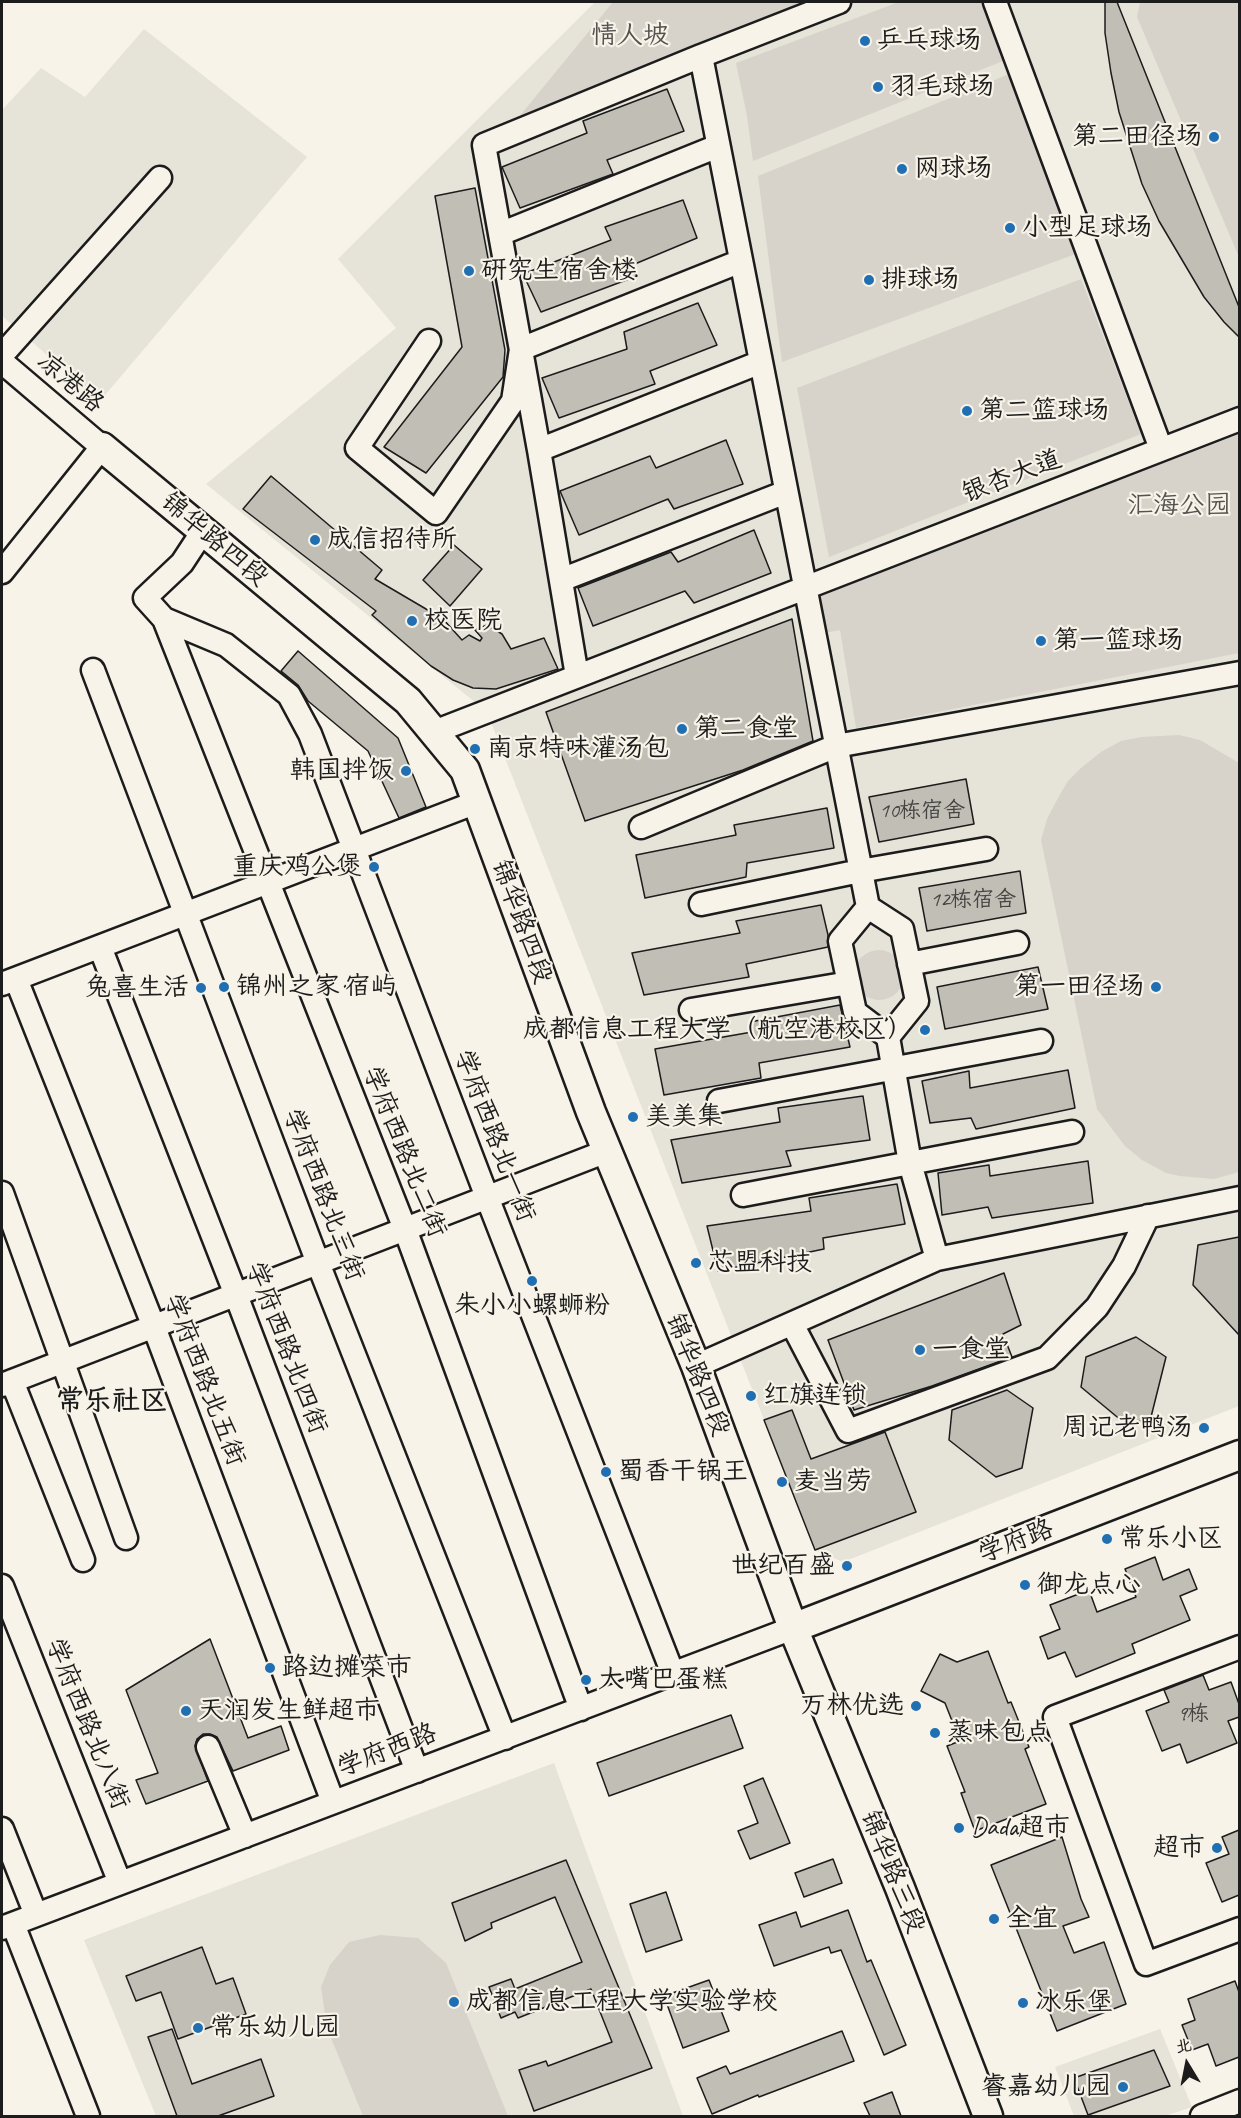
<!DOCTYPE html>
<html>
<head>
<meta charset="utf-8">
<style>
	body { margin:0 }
	#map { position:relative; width:1241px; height:2118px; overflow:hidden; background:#f7f3e8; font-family:Caveat,"LXGW WenKai TC",sans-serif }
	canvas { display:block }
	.frame { position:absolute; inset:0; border:3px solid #1c1c1c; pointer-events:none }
	.north { position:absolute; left:1157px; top:2034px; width:60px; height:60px; -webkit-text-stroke:4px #f7f3e8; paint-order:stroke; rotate:350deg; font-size:16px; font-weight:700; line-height:24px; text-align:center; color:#1c1c1c }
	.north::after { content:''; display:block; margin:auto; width:21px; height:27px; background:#1c1c1c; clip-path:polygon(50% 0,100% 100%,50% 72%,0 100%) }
</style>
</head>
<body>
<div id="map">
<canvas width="1241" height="2118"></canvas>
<div class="frame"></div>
<div class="north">北</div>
</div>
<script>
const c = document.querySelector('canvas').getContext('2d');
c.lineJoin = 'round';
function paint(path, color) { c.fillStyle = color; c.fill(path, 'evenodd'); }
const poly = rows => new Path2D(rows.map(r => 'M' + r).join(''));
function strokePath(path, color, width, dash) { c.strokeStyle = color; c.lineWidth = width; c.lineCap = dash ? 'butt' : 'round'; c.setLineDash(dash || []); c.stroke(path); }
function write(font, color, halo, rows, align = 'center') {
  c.font = font + ' Caveat,"LXGW WenKai TC",sans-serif'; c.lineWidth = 4.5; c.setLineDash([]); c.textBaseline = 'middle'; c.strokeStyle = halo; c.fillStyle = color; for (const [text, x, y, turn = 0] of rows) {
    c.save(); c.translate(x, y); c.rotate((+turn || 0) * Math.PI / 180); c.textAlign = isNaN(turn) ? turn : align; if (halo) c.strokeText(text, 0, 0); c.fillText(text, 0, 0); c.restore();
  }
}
paint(poly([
	[595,2,1239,2,1239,1406,843,1562,815,1550,487,712,206,484,396,328,338,259],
	[144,29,307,157,100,401,2,316,2,110,41,68,85,97],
	[554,1763,683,2116,156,2116,84,1940],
	[1160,2029,1192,2107,1165,2116,1074,2116,1055,2067]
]), '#e6e3d9');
paint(poly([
	[613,2,811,2,518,118],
	[899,2,985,2,1008,59,753,161,747,116,736,63],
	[1140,2,1239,2,1239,257,1137,17],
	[1014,72,1081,252,782,362,758,176],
	[1081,279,1141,434,829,557,797,388],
	[1239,419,1239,653,856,728,840,630,814,635,805,588],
	[1179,735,1200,740,1239,763,1239,1172,1214,1179,1180,1176,1166,1173,1142,1160,1125,1146,1097,1109,1041,840,1047,819,1058,798,1068,781,1082,767,1101,752,1121,741,1141,737],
	'854 975a25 25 0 1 1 50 0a25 25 0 1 1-50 0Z',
	[380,1935,418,1938,446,1963,508,2116,363,2116,327,2028,321,1987,330,1965,349,1942]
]), '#d7d3cb');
const building = poly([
	[1105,2,1117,2,1239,307,1239,337,1224,322,1204,297,1159,221,1142,184,1119,112,1111,73,1105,33,1105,2],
	[667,89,684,131,607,160,613,174,520,208,502,167,587,133,583,121,667,89],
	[475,188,505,350,503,377,426,473,384,447,462,347,435,196,475,188],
	[683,200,697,238,630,266,637,276,541,312,523,274,611,240,605,227,683,200],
	[698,303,717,345,650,371,655,384,559,418,542,378,627,349,624,332,698,303],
	[726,440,743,484,674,509,668,499,579,535,560,491,650,456,656,468,726,440],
	[271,476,382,570,375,579,443,619,462,640,469,635,480,641,482,638,475,630,487,625,502,634,511,649,544,638,558,669,496,689,473,688,453,680,431,666,372,615,376,611,243,509,271,476],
	[754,530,771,573,694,603,685,591,593,626,578,588,671,552,678,562,754,530],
	[454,545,482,569,450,606,423,580,454,545],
	[792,619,813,741,743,770,585,821,546,712,792,619],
	[298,651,398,738,426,807,399,818,368,751,308,701,298,685,281,671,298,651],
	[966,779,974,824,879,842,869,797,966,779],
	[827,808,834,848,747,863,746,877,645,898,636,855,736,835,734,825,827,808],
	[1020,871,1026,913,927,931,919,888,1020,871],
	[821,905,828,935,828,947,746,964,749,977,644,995,632,953,740,933,736,921,821,905],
	[1038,967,1048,1009,945,1029,937,987,1038,967],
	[840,1005,850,1047,759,1063,761,1078,664,1095,655,1049,752,1032,750,1022,840,1005],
	[1068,1070,1075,1108,976,1129,971,1118,930,1123,922,1081,969,1071,970,1088,1068,1070],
	[863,1096,870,1140,786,1151,791,1166,682,1183,671,1140,780,1122,778,1108,863,1096],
	[1088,1161,1093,1203,992,1218,988,1207,942,1215,938,1173,989,1165,990,1176,1088,1161],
	[897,1184,905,1224,823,1238,824,1249,718,1271,707,1226,811,1211,809,1198,897,1184],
	[1239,1237,1239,1335,1193,1285,1198,1245,1239,1237],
	[1004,1273,1021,1325,1003,1334,1012,1357,932,1386,854,1410,828,1340,1004,1273],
	[1136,1337,1166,1357,1151,1417,1128,1426,1081,1387,1086,1357,1136,1337],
	[1007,1390,1033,1408,1022,1468,996,1477,949,1440,952,1410,1007,1390],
	[792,1410,811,1459,885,1432,916,1512,815,1550,764,1420,792,1410],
	[1155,1557,1163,1580,1189,1569,1197,1589,1180,1596,1190,1620,1132,1644,1135,1653,1076,1677,1065,1652,1048,1659,1040,1637,1060,1629,1050,1605,1089,1590,1097,1612,1136,1597,1125,1569,1155,1557],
	[210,1639,248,1738,281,1726,289,1750,233,1771,217,1737,210,1734,203,1734,197,1739,195,1746,208,1781,146,1804,136,1780,158,1773,126,1690,210,1639],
	[988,1651,1008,1703,1011,1702,1029,1747,1025,1749,1046,1804,975,1831,961,1793,965,1792,947,1746,960,1741,945,1703,921,1691,940,1654,957,1662,988,1651],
	[1203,1675,1209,1690,1231,1682,1239,1704,1239,1717,1228,1721,1237,1743,1187,1763,1180,1744,1162,1751,1146,1711,1169,1702,1164,1690,1203,1675],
	[731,1715,743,1748,609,1796,597,1763,731,1715],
	[763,1778,790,1843,750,1859,738,1831,758,1823,744,1786,763,1778],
	[1239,1830,1239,1895,1222,1902,1206,1863,1229,1854,1222,1837,1239,1830],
	[1062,1837,1081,1899,1089,1917,1063,1926,1074,1953,1104,1942,1126,2004,1057,2031,991,1865,1062,1837],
	[833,1859,842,1883,804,1897,795,1873,833,1859],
	[566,1860,652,2068,534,2111,519,2070,546,2061,548,2066,612,2042,591,1989,518,2018,515,2012,501,2018,489,1987,511,1979,515,1989,582,1962,555,1897,491,1923,492,1928,465,1941,452,1903,566,1860],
	[666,1892,682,1940,646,1952,630,1904,666,1892],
	[848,1910,867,1962,871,1960,906,2045,884,2055,841,1950,831,1953,829,1947,774,1966,759,1925,796,1912,801,1927,848,1910],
	[202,1947,216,1984,233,1978,246,2014,178,2039,161,1992,136,2001,126,1976,202,1947],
	[709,1980,729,2031,683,2048,664,1996,709,1980],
	[1235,1981,1239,1992,1239,2057,1216,2066,1208,2044,1192,2050,1182,2025,1195,2020,1188,1999,1235,1981],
	[172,2029,192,2084,261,2059,274,2096,218,2116,177,2116,148,2037,172,2029],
	[842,2031,854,2061,759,2097,758,2095,712,2114,697,2078,726,2066,730,2074,842,2031],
	[1154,2050,1170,2086,1088,2115,1074,2078,1154,2050],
	[892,2092,901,2116,870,2116,864,2103,892,2092]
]);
paint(building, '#c0beb5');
strokePath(building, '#1c1c1c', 1.5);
const minor = poly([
	[839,2,701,56,868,907,902,929,917,1001,888,1037,910,1163,937,1259],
	[995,2,1161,449],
	[500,234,718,146],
	[429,341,357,448,436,513,513,401,521,349,741,261],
	[2,355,160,178],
	[2,362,102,447,2,572],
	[539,450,484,145,701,56],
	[203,531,182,563,145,598,164,619,226,645,289,695,310,734,487,1197,673,1674],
	[561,580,786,492],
	[164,619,405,1229,581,1709],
	[93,670,318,1263,505,1738],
	[577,676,539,450,761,362],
	[434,732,1240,419],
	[641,827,836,746,1240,673],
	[701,904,860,871,986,849],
	[868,907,840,941,855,1012,888,1037],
	[100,947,236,1295,417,1771],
	[909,964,1017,943],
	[16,979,154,1327,333,1802],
	[2,984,477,802],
	[691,1010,849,983],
	[719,1101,1041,1041],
	[2,1193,126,1538],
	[743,1195,1072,1132],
	[792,1324,848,1431,1047,1358,1097,1307,1124,1266,1148,1216],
	[696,1366,937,1259,1240,1198],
	[12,1381,83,1560],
	[2,1385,607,1151],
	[2,1586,120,1883],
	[1240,1647,1055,1717,1146,1964,1240,1929],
	[208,1747,245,1836],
	[2,1829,36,1915],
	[13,1924,88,2116],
	[2,1928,793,1628],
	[1202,2116,1240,2101]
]);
const major = poly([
	[102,447,408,701,465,770,591,1112,696,1366,793,1628,900,1888,988,2116],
	[793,1628,1240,1455]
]);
strokePath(minor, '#1c1c1c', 27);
strokePath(major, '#1c1c1c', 33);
strokePath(minor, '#f7f3e8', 22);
strokePath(major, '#f7f3e8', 28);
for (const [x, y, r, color] of [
	[865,41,6,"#1f6fb2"],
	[878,87,6,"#1f6fb2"],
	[1214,137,6,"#1f6fb2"],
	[902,169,6,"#1f6fb2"],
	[1010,228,6,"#1f6fb2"],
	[469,271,6,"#1f6fb2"],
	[869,280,6,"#1f6fb2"],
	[967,411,6,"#1f6fb2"],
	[315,540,6,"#1f6fb2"],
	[412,621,6,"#1f6fb2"],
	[1041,641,6,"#1f6fb2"],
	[682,729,6,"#1f6fb2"],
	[475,749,6,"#1f6fb2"],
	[406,771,6,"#1f6fb2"],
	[374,867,6,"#1f6fb2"],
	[224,987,6,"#1f6fb2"],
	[1156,987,6,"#1f6fb2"],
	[201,988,6,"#1f6fb2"],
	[925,1030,6,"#1f6fb2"],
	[633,1117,6,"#1f6fb2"],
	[696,1263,6,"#1f6fb2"],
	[532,1281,6,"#1f6fb2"],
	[920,1350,6,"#1f6fb2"],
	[751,1396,6,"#1f6fb2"],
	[1204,1428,6,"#1f6fb2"],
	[606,1472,6,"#1f6fb2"],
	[782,1482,6,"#1f6fb2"],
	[1107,1539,6,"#1f6fb2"],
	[847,1566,6,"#1f6fb2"],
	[1025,1585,6,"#1f6fb2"],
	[270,1668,6,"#1f6fb2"],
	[586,1680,6,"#1f6fb2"],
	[916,1706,6,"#1f6fb2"],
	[186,1711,6,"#1f6fb2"],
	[935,1733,6,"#1f6fb2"],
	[959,1828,6,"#1f6fb2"],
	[1217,1848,6,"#1f6fb2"],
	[994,1919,6,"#1f6fb2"],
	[454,2002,6,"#1f6fb2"],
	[1023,2003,6,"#1f6fb2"],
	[198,2028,6,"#1f6fb2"],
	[1123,2087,6,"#1f6fb2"]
]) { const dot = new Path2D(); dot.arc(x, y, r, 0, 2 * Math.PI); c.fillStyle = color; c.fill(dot); strokePath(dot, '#f7f3e8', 2); }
write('22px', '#454442', null, [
	["10栋宿舍",922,811],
	["12栋宿舍",973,900],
	["9栋",1193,1714]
]);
write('26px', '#545351', '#f7f3e8', [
	["情人坡",630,36],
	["汇海公园",1179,506]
]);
write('26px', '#1c1c1c', '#f7f3e8', [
	["乒乓球场",877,41],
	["羽毛球场",890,87],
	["第二田径场",1202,137,"right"],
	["网球场",914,169],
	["小型足球场",1022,228],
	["研究生宿舍楼",481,271],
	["排球场",881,280],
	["第二篮球场",979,411],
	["成信招待所",327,540],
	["校医院",424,621],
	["第一篮球场",1053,641],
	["第二食堂",694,729],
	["南京特味灌汤包",487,749],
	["韩国拌饭",394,771,"right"],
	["重庆鸡公煲",362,867,"right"],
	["锦州之家·宿屿",236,987],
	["第一田径场",1144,987,"right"],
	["兔喜生活",189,988,"right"],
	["成都信息工程大学（航空港校区）",913,1030,"right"],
	["美美集",645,1117],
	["芯盟科技",708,1263],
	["朱小小螺蛳粉",532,1306,"center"],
	["一食堂",932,1350],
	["红旗连锁",763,1396],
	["周记老鸭汤",1192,1428,"right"],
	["蜀香干锅王",618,1472],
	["麦当劳",794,1482],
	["常乐小区",1119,1539],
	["世纪百盛",835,1566,"right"],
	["御龙点心",1037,1585],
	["路边摊菜市",282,1668],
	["大嘴巴蛋糕",598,1680],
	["万林优选",904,1706,"right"],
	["天润发生鲜超市",198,1711],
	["蒸味包点",947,1733],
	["Dada超市",971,1828],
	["超市",1205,1848,"right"],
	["全宜",1006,1919],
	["成都信息工程大学实验学校",466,2002],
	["冰乐堡",1035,2003],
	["常乐幼儿园",210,2028],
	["睿嘉幼儿园",1111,2087,"right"]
], 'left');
write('26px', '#1c1c1c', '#f7f3e8', [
	["凉港路",70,383,40],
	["银杏大道",1012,477,-21],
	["锦华路四段",214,540,40],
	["锦华路四段",521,922,70],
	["学府西路北一街",494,1136,69],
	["学府西路北二街",404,1152,68],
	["学府西路北三街",323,1195,69],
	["学府西路北四街",286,1348,69],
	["锦华路四段",697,1375,68],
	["学府西路北五街",204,1380,69],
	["学府路",1016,1542,-21],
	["学府西路北八街",87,1724,68],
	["学府西路",387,1751,-21],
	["锦华路三段",892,1872,68]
]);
write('bold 28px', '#1c1c1c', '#f7f3e8', [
	["常乐社区",112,1402]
]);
</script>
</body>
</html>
